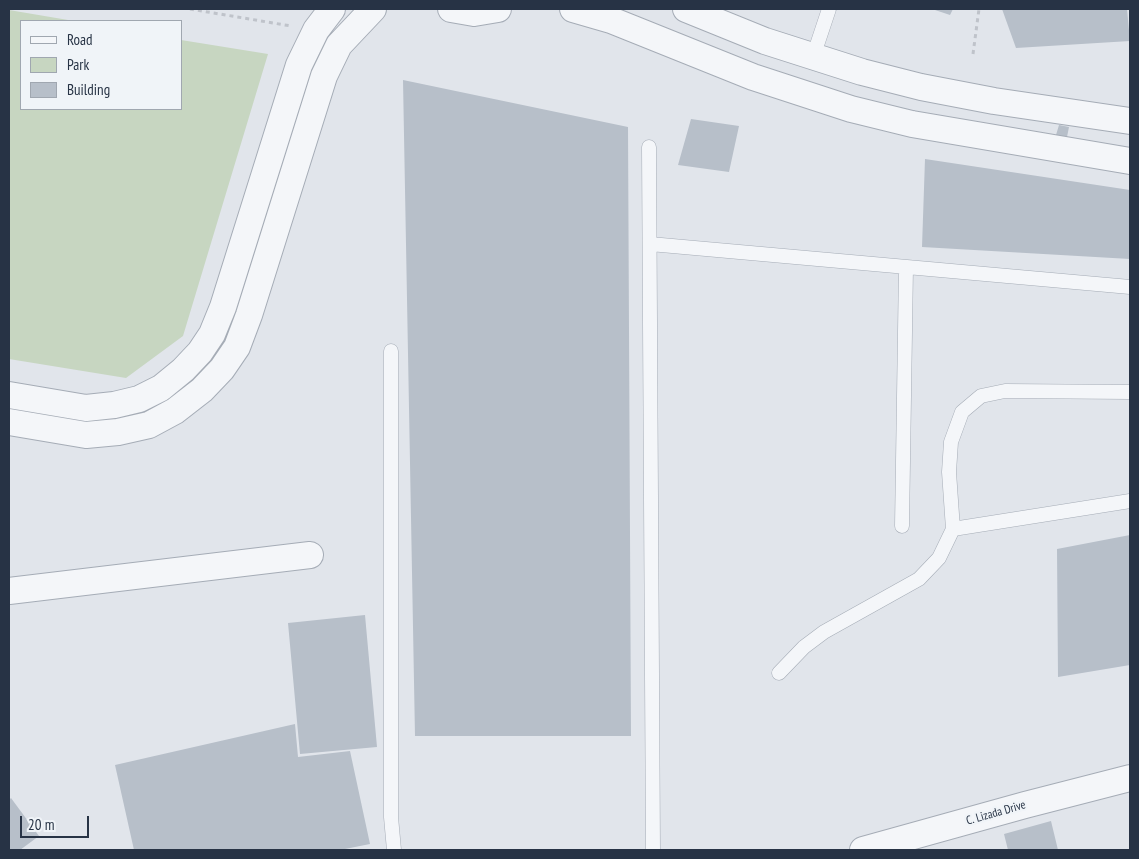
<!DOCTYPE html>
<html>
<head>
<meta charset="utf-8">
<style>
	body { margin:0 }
	#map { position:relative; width:1139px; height:859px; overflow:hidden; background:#e1e5eb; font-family:"PT Sans Narrow",sans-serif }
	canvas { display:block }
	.frame { position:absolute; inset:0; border:10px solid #273345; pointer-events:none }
	.legend { position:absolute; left:20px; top:20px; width:162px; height:90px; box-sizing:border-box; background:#f0f4f8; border:1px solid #a0a7b0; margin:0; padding:6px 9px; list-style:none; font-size:15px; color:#273345 }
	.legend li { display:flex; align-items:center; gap:10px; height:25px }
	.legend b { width:25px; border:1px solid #a0a7b0 }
	.scale { position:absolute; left:20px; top:816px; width:69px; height:22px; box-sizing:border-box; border:2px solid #273345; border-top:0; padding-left:6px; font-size:15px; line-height:18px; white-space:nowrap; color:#273345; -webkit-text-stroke:4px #f0f4f8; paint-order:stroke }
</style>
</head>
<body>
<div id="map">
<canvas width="1139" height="859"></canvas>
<div class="frame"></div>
<ul class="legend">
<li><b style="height:6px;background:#f4f6f9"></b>Road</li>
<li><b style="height:14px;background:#c7d6c1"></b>Park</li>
<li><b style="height:14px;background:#b7bfc9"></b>Building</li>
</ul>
<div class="scale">20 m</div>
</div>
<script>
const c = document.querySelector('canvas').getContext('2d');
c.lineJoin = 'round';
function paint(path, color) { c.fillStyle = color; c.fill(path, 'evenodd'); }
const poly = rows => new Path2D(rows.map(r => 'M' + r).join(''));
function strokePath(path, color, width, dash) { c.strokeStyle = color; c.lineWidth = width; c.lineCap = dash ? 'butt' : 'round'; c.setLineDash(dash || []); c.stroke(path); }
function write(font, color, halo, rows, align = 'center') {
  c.font = font + ' "PT Sans Narrow",sans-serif'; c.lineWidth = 4.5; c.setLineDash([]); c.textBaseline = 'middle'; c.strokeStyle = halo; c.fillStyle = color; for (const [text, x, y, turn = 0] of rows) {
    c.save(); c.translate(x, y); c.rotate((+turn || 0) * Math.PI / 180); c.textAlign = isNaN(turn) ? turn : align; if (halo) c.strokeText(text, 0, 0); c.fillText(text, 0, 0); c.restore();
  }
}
paint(poly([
	[9,10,74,21,21,21,21,109,181,109,181,40,268,54,183,336,126,378,9,359]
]), '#c7d6c1');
paint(poly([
	[932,9,953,9,950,15],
	[1002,9,1127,9,1130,41,1016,48],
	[403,80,628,127,631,736,415,736],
	[691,119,739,126,729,172,678,165],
	[1059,125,1069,127,1067,137,1056,135],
	[925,159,1130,190,1130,259,922,247],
	[1130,535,1130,665,1058,677,1057,549],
	[365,615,377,747,300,754,288,623],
	[295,724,298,757,350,751,370,844,340,850,134,850,115,765],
	[11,798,39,836,20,850,9,850,9,800],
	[1051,821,1058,850,1008,850,1004,834]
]), '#b7bfc9');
const lane = poly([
	[813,57,829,9],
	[649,147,653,850],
	[650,244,1130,287],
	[391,351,391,817,394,850],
	[902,526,906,267],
	[953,529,1130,501],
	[779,673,804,647,824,632,919,579,939,558,953,529,949,472,951,442,962,412,981,396,1005,391,1130,392]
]);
const street = poly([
	[451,9,474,13,498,9],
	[573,9,611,20,753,77,851,109,912,124,1130,161],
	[686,9,765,41,862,72,921,87,994,101,1130,121],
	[9,395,86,408,114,405,139,399,161,388,183,370,200,352,212,334,223,307,299,65,316,30,332,9],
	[9,422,86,435,118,432,149,425,175,411,202,390,222,369,237,347,249,315,324,76,339,45,373,9],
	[9,591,310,555],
	[863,850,1025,805,1130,778]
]);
strokePath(lane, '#a5acb6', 15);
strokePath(street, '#a5acb6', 28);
strokePath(poly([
	[190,9,291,26],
	[973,54,979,9]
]), '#bfc3ca', 3, [4, 4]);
strokePath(lane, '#f4f6f9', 14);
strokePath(street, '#f4f6f9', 26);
write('12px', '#273345', '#f0f4f8', [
	["C. Lizada Drive",996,813,-16]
]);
</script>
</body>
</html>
